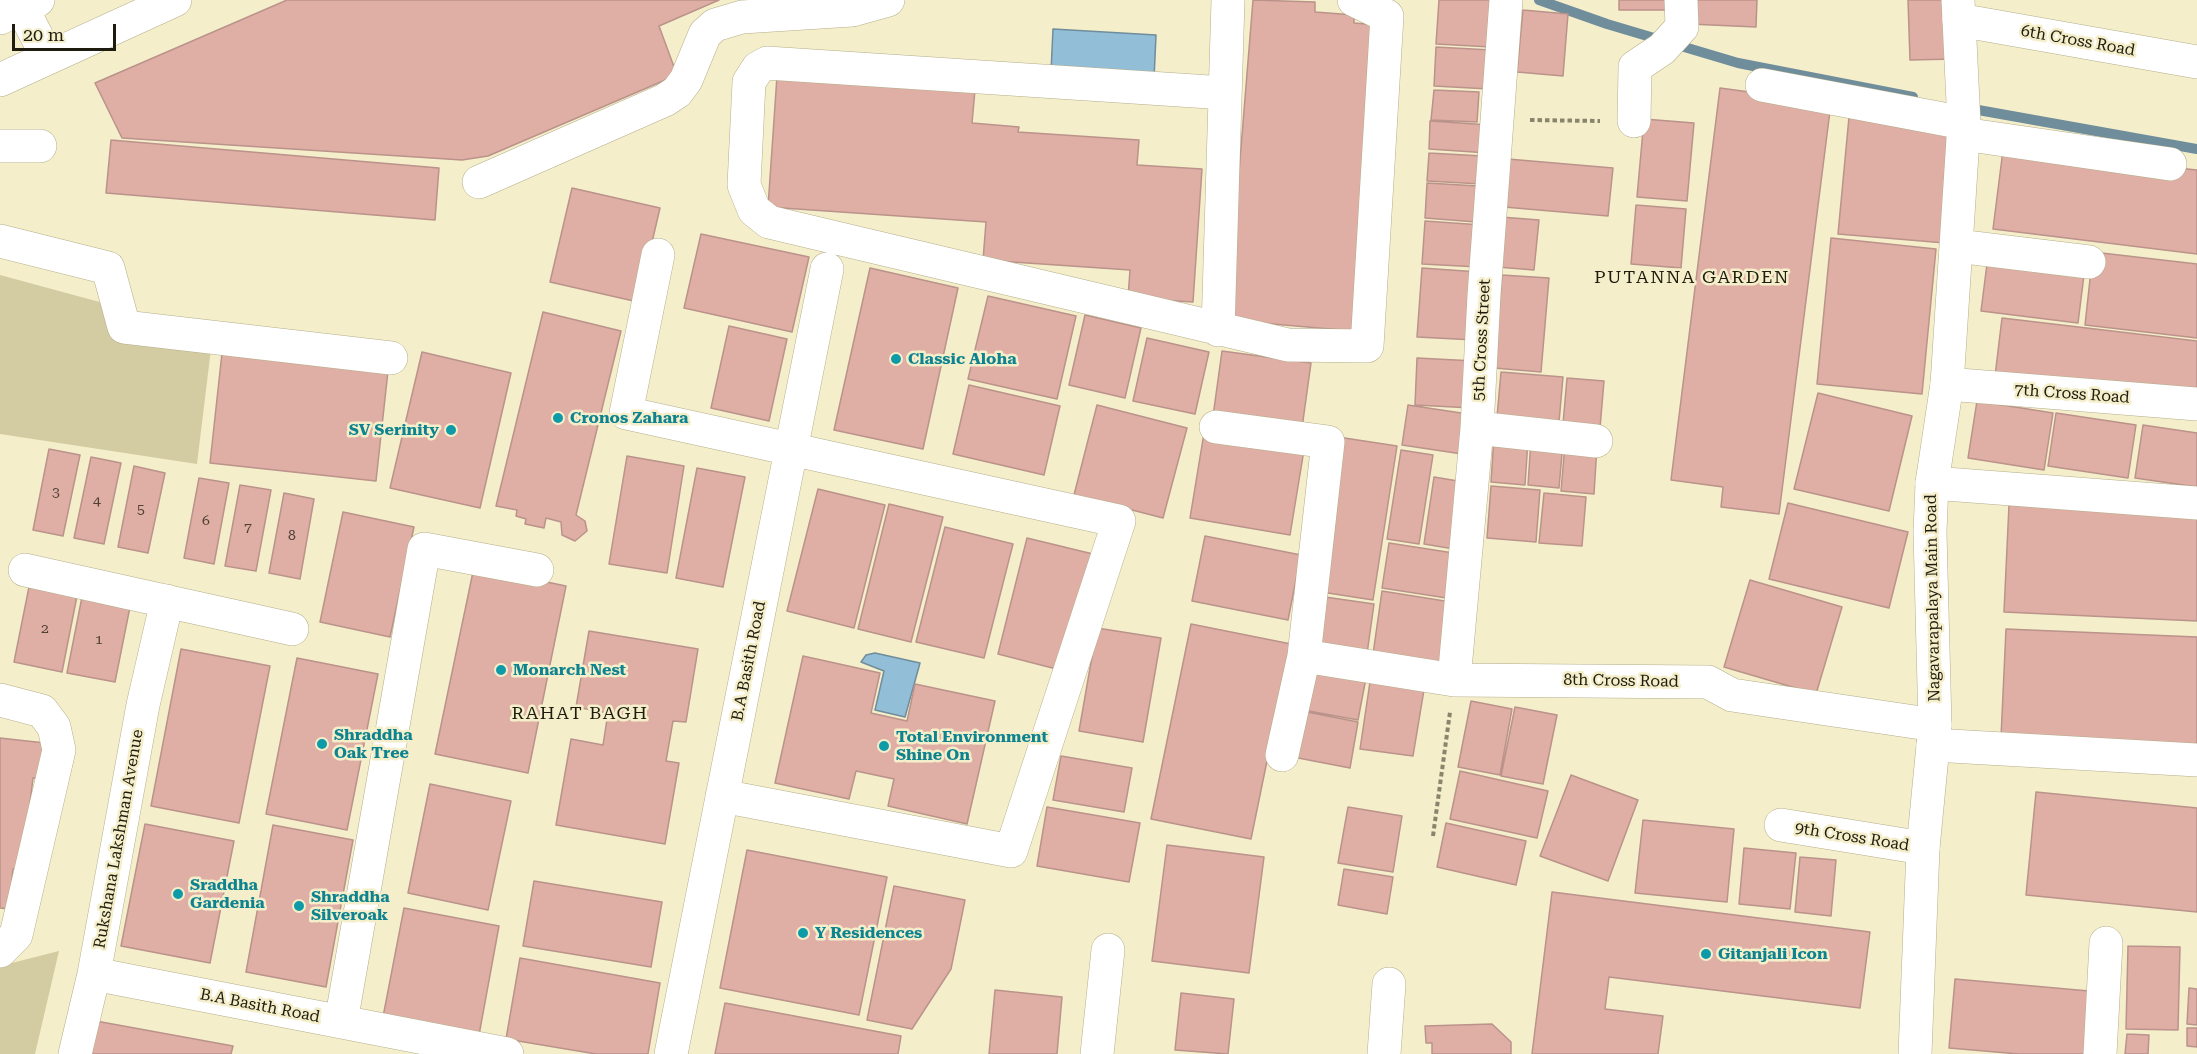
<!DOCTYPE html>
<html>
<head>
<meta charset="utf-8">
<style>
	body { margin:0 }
	#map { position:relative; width:2197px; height:1054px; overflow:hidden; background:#f5eeca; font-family:"Roboto Serif",serif }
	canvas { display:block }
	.scale { position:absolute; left:12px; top:24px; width:104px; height:27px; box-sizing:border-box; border:3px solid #1e1c0e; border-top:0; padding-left:8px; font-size:18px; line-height:21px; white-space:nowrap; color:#1e1c0e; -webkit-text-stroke:4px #f5eeca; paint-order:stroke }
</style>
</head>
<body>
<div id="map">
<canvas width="2197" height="1054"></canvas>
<div class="scale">20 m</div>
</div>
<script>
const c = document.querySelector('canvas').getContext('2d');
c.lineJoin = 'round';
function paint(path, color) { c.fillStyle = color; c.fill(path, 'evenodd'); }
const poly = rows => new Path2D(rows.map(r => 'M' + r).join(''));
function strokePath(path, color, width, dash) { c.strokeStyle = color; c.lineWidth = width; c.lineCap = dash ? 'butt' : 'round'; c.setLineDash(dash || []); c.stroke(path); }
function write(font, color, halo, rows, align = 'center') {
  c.font = font + ' "Roboto Serif",serif'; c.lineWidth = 5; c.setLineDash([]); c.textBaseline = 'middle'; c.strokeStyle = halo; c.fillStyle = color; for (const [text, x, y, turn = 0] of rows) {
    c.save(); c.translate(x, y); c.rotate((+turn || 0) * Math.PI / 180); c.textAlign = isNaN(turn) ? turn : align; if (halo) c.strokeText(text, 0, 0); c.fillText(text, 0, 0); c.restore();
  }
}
paint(poly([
	[0,275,107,304,211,349,197,464,0,434],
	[59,951,35,1054,0,1054,0,966]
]), '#d3cca2');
const water = poly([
	[1053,29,1156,35,1154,79,1051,72,1053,29],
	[875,653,920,663,905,717,875,710,884,671,861,662,866,655,875,653]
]);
paint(water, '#92bed8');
strokePath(water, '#6f8d9b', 1.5);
strokePath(poly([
	[1539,0,1607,24,1738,63,1913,97],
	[1967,108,2197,149]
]), '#6f8d9b', 10);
const building = poly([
	[287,0,719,0,659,26,677,75,488,156,462,160,122,138,95,83,287,0],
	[1253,0,1315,2,1315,12,1354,15,1354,23,1378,25,1353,331,1227,320,1253,0],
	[1439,0,1494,0,1491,47,1436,44,1439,0],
	[1619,0,1666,0,1666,10,1619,10,1619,0],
	[1690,0,1757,0,1756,27,1689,24,1690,0],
	[1908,0,1953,0,1955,59,1910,60,1908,0],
	[1523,10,1568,14,1563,76,1517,72,1523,10],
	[1436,47,1491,50,1489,89,1434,86,1436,47],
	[777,76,975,90,972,123,1019,127,1018,132,1139,140,1137,165,1202,169,1193,302,1128,298,1130,270,983,260,986,222,768,207,777,76],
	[1720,88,1831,103,1779,514,1721,507,1723,487,1671,480,1720,88],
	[1434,90,1479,92,1477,122,1431,120,1434,90],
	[1849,117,1956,127,1945,243,1838,234,1849,117],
	[1644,119,1694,123,1687,201,1637,197,1644,119],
	[1430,121,1490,125,1488,153,1429,149,1430,121],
	[111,140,439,168,435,220,106,193,111,140],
	[2003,150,2197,170,2197,254,1993,229,2003,150],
	[1429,153,1483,156,1481,184,1427,181,1429,153],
	[1508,159,1613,168,1608,216,1504,207,1508,159],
	[1427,183,1478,186,1476,222,1425,218,1427,183],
	[572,188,660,208,638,302,550,282,572,188],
	[1636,205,1686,209,1681,268,1631,264,1636,205],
	[1501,217,1539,220,1534,270,1497,267,1501,217],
	[1425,221,1482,225,1479,267,1422,264,1425,221],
	[701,234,809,257,792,332,684,308,701,234],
	[1831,238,1936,249,1922,394,1817,384,1831,238],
	[2093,252,2197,264,2197,338,2085,325,2093,252],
	[1988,256,2085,267,2078,323,1981,311,1988,256],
	[870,268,958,288,923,449,834,430,870,268],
	[1422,268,1479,272,1475,340,1417,337,1422,268],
	[1502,275,1549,278,1541,372,1494,368,1502,275],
	[988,296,1076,316,1057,399,968,379,988,296],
	[543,312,621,331,576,515,585,521,587,531,575,541,562,535,561,522,546,518,544,528,525,524,526,519,516,516,517,510,496,506,543,312],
	[1085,315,1141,328,1125,398,1069,385,1085,315],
	[2002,318,2197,341,2197,400,1995,376,2002,318],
	[729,326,787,339,769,421,711,408,729,326],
	[1147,338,1209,352,1195,414,1133,401,1147,338],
	[1222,351,1311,363,1302,428,1213,416,1222,351],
	[422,352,511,373,480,508,390,488,422,352],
	[222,353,388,371,376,481,210,463,222,353],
	[1417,358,1475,361,1472,408,1415,405,1417,358],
	[1501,372,1563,377,1559,422,1497,417,1501,372],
	[1567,378,1604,381,1600,428,1563,424,1567,378],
	[969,385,1060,406,1044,475,953,454,969,385],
	[1818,393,1912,416,1889,511,1794,489,1818,393],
	[1977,401,2053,413,2044,470,1968,458,1977,401],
	[1097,405,1187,428,1163,518,1074,495,1097,405],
	[1408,405,1468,414,1462,454,1402,445,1408,405],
	[2056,413,2136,425,2128,478,2048,466,2056,413],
	[2143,425,2197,433,2197,487,2135,478,2143,425],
	[1204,433,1304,450,1290,535,1190,518,1204,433],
	[1338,437,1397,446,1373,600,1315,591,1338,437],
	[1494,437,1528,440,1525,485,1491,482,1494,437],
	[1531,440,1563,443,1559,488,1528,485,1531,440],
	[1565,444,1597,446,1594,494,1561,491,1565,444],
	[49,449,80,455,63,536,33,530,49,449],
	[1401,450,1433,455,1419,544,1387,539,1401,450],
	[627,456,684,466,667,573,609,564,627,456],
	[91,457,121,463,104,544,74,538,91,457],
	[134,466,165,473,148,553,118,547,134,466],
	[697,468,745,477,723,587,676,578,697,468],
	[1434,477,1470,483,1460,550,1424,544,1434,477],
	[199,478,229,483,214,564,184,558,199,478],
	[240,485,271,490,256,571,225,566,240,485],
	[1491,486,1540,490,1536,542,1487,538,1491,486],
	[818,489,885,505,854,628,787,611,818,489],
	[284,493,314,499,300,579,269,573,284,493],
	[1544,493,1586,497,1582,546,1539,543,1544,493],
	[1788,503,1908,532,1889,608,1769,579,1788,503],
	[889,504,943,517,911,642,858,629,889,504],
	[2009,505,2197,514,2197,621,2004,612,2009,505],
	[343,512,414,527,390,637,320,622,343,512],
	[945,527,1013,544,984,658,916,642,945,527],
	[1205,536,1301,555,1288,620,1192,601,1205,536],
	[1027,538,1093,554,1064,671,998,654,1027,538],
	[1389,543,1460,554,1453,599,1382,588,1389,543],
	[474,567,566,586,528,773,435,754,474,567],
	[1750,580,1842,607,1816,694,1724,667,1750,580],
	[29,587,77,596,62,672,14,662,29,587],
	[1382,591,1451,602,1440,671,1372,661,1382,591],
	[82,597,130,607,115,682,67,673,82,597],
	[1325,597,1374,604,1367,654,1318,646,1325,597],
	[1191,624,1291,644,1251,839,1151,819,1191,624],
	[1097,628,1161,638,1143,742,1079,731,1097,628],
	[2006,629,2197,637,2197,744,2001,737,2006,629],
	[589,631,698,649,686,722,673,721,666,761,679,763,665,844,556,825,571,739,603,745,608,713,576,707,589,631],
	[181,649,270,666,239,823,151,806,181,649],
	[803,656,880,673,871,713,907,721,915,684,995,701,967,824,888,806,894,779,856,771,849,799,775,783,803,656],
	[297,658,378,674,347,830,266,814,297,658],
	[1311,668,1366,678,1358,720,1303,710,1311,668],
	[1370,682,1424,690,1413,756,1360,749,1370,682],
	[1471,701,1512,709,1500,775,1458,767,1471,701],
	[1515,707,1557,715,1543,784,1501,776,1515,707],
	[1302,711,1358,722,1350,768,1293,757,1302,711],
	[0,738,45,743,41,779,33,778,22,870,13,869,9,909,0,908,0,738],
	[1061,756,1132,768,1124,812,1053,800,1061,756],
	[1460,771,1548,791,1537,838,1450,819,1460,771],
	[1571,775,1638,800,1608,881,1540,856,1571,775],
	[430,784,511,801,488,910,408,893,430,784],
	[2036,792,2197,808,2197,912,2026,895,2036,792],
	[1047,807,1140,823,1129,882,1037,866,1047,807],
	[1348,807,1402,816,1393,872,1338,863,1348,807],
	[1643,820,1734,829,1727,902,1635,893,1643,820],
	[1446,823,1526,841,1516,885,1437,867,1446,823],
	[145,824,234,841,210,963,121,946,145,824],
	[273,825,353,840,326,987,246,972,273,825],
	[1167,845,1264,857,1249,973,1152,961,1167,845],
	[1744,848,1796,853,1790,909,1739,904,1744,848],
	[747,850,887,877,859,1015,720,988,747,850],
	[1800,857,1836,860,1831,916,1795,912,1800,857],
	[1344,869,1393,877,1387,914,1338,905,1344,869],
	[534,881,662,902,651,967,523,946,534,881],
	[894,886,965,900,951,969,912,1029,867,1020,894,886],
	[1552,892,1870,932,1860,1008,1609,977,1605,1009,1663,1016,1658,1054,1532,1054,1552,892],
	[404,908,499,926,479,1035,383,1017,404,908],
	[2128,946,2180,947,2178,1030,2126,1029,2128,946],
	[520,958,660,983,648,1054,596,1054,506,1039,520,958],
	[1955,979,2089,991,2084,1054,2019,1054,1949,1048,1955,979],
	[2189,988,2197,989,2197,1025,2187,1024,2189,988],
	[995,990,1062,997,1057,1054,989,1054,995,990],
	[1181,993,1234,999,1228,1054,1175,1050,1181,993],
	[725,1003,901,1036,898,1054,715,1054,725,1003],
	[96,1021,233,1046,231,1054,90,1054,96,1021],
	[1492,1024,1511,1042,1511,1054,1432,1054,1432,1043,1426,1043,1425,1026,1492,1024],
	[2187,1028,2197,1028,2197,1047,2187,1046,2187,1028],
	[2127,1034,2149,1035,2148,1054,2125,1054,2127,1034]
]);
paint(building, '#dfaea5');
strokePath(building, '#ba938b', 1.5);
const minor = poly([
	[22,8,48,58],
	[1959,20,2197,62],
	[0,80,175,0],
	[1762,85,1964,123],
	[1225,93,767,63,758,68,749,82,744,185,754,210,769,222,1288,345,1367,346,1387,16,1354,0],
	[1634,121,1635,67,1662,49,1682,27,1681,0],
	[1963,134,2170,164],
	[0,146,40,146],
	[479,182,665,100,677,92,686,80,705,34,715,25,742,17,852,10,888,0],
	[0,241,108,268,124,327,391,358],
	[1957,246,2089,262],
	[658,255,626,413,1119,521,1011,851,722,796],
	[1218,330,1228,0],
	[1947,384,2197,404],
	[1216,427,1328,442,1304,656,1282,755],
	[1477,428,1596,441],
	[1932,483,2197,503],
	[25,570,292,629],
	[1304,656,1454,680,1708,682,1732,695,1935,725],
	[1454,680,1477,428,1484,295,1506,0],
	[0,700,42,711,54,727,59,750,16,935,0,951],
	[1933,745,2197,760],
	[1781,825,1923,848],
	[94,974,507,1054],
	[341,1022,424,549,537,570],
	[75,1054,94,974,143,705,167,601],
	[671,1054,827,269],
	[1097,1054,1108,950],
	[1384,1054,1389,984],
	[2100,1054,2106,943]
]);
const major = poly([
	[0,18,38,0],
	[1915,1054,1923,848,1935,725,1930,532,1932,483,1947,384,1964,123,1958,0]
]);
strokePath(minor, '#b4ae8b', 34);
strokePath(major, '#b4ae8b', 34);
strokePath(poly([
	[1530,120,1600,121],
	[1433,836,1450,712]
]), '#89856c', 4, [4.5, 3]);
strokePath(minor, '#fff', 33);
strokePath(major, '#fff', 33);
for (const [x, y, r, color] of [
	[896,359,6,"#0f9aa8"],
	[558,418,6,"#0f9aa8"],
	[451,430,6,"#0f9aa8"],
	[501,670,6,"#0f9aa8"],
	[322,744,6,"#0f9aa8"],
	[884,746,6,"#0f9aa8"],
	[178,894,6,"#0f9aa8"],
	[299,906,6,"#0f9aa8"],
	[803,933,6,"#0f9aa8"],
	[1706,954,6,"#0f9aa8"]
]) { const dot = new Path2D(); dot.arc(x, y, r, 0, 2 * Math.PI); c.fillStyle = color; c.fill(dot); strokePath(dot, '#f5eeca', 2); }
write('14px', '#4e4034', null, [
	["3",56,493],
	["4",97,501],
	["5",141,510],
	["6",206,521],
	["7",248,528],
	["8",292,536],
	["2",45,629],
	["1",99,640]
]);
write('16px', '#1e1c0e', '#f5eeca', [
	["6th Cross Road",2078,41,10],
	["5th Cross Street",1482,340,-87],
	["7th Cross Road",2072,394,4],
	["Nagavarapalaya Main Road",1933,598,-91],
	["B.A Basith Road",749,661,-79],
	["8th Cross Road",1621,681,1],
	["9th Cross Road",1852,837,9],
	["Rukshana Lakshman Avenue",119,839,-80],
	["B.A Basith Road",260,1006,11]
]);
write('bold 16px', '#0d838f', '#f5eeca', [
	["Classic Aloha",908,359],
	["Cronos Zahara",570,418],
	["SV Serinity",439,430,"right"],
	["Monarch Nest",513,670],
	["Shraddha",334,735],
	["Oak Tree",334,753],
	["Total Environment",896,737],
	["Shine On",896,755],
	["Sraddha",190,885],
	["Gardenia",190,903],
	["Shraddha",311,897],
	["Silveroak",311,915],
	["Y Residences",815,933],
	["Gitanjali Icon",1718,954]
], 'left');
c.letterSpacing = '1.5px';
write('18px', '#1e1c0e', '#f5eeca', [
	["PUTANNA GARDEN",1692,278],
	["RAHAT BAGH",580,714]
]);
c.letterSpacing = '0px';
</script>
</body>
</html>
